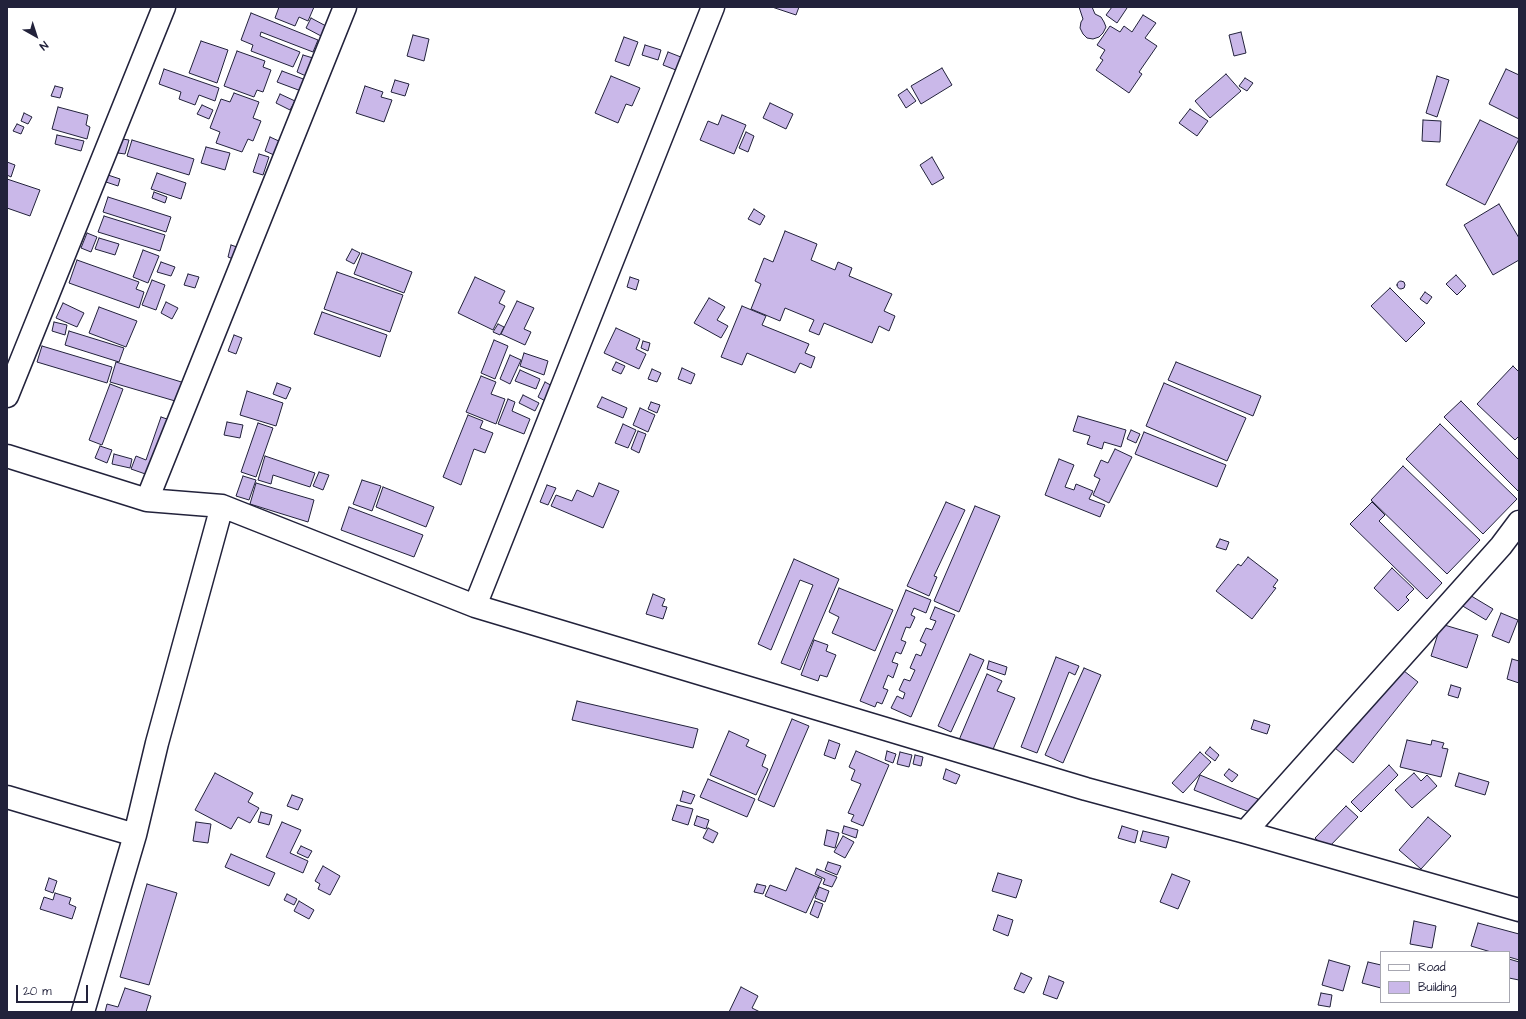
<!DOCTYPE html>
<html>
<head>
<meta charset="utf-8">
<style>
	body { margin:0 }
	#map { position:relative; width:1526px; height:1019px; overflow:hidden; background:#fff; font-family:"Architects Daughter",sans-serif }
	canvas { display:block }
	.frame { position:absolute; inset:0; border:8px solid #22223b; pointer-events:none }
	.legend { position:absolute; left:1380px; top:951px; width:130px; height:52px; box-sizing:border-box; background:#fff; border:1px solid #a7a7b1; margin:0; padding:5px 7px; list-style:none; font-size:12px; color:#22223b }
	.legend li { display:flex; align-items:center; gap:8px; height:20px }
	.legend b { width:20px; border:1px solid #a7a7b1 }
	.north { position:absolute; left:16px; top:16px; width:40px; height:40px; -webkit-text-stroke:3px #fff; paint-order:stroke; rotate:141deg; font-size:11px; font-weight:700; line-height:16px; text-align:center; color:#22223b }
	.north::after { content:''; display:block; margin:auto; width:14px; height:18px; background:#22223b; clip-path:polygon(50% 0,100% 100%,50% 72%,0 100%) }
	.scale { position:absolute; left:16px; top:985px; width:72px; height:18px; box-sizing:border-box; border:2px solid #22223b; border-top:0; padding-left:5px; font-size:12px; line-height:14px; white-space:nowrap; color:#22223b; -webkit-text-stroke:3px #fff; paint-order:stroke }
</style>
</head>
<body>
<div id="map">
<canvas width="1526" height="1019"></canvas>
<div class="frame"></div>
<ul class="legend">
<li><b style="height:5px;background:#fff"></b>Road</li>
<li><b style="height:11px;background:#cab8e9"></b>Building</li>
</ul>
<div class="north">N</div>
<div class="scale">20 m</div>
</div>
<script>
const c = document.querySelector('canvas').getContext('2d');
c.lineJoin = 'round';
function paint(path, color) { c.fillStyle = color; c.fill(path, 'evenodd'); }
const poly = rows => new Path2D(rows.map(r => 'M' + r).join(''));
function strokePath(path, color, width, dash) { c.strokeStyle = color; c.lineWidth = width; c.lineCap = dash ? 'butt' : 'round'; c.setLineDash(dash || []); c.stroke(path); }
const building = poly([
	[279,7,314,7,308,21,299,17,295,26,275,18,279,7],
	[772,7,799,7,796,15,772,7],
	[1079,7,1092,7,1095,14,1101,17,1104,22,1106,27,1103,33,1099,37,1093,39,1087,38,1083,34,1080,28,1081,22,1083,19,1079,7],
	[1112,7,1125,7,1127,8,1117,23,1106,15,1112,7],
	[251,13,318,40,313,52,261,32,260,36,300,52,293,67,251,51,253,45,241,40,251,13],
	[1143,15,1156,23,1145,38,1157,46,1139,72,1142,74,1129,93,1096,70,1103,60,1100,58,1105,50,1097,45,1110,26,1120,32,1124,26,1132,32,1143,15],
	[311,18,326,26,321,36,306,28,311,18],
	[1241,32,1246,53,1234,56,1229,35,1241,32],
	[413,35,429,39,424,61,407,56,413,35],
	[624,37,638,42,629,66,615,61,624,37],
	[201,41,228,50,217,83,189,73,201,41],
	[645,45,661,50,658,60,642,55,645,45],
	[237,51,265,61,263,67,271,70,263,92,257,90,254,97,224,86,237,51],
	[668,52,686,59,681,72,663,65,668,52],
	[303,55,313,58,306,76,297,72,303,55],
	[942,68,952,85,921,104,911,86,942,68],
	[164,69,219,88,215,101,199,95,195,105,179,99,181,92,159,84,164,69],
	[1506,69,1519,75,1519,119,1489,104,1506,69],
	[282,71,306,80,301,91,277,82,282,71],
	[1226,74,1241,91,1210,118,1195,101,1226,74],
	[611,76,640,88,632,106,626,104,618,123,595,113,611,76],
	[1437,76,1449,80,1437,117,1426,113,1437,76],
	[1245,78,1253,83,1247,91,1239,86,1245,78],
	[395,80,409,84,405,96,391,92,395,80],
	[55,86,63,88,60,98,51,96,55,86],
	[365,86,383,92,381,97,392,100,384,122,356,113,365,86],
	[907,89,916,101,906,108,898,95,907,89],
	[234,93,259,102,253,118,261,121,253,141,248,139,242,152,216,143,220,132,210,128,221,99,230,102,234,93],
	[280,94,295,101,290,110,276,103,280,94],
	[770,103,793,114,786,129,763,118,770,103],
	[202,105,213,110,209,119,197,114,202,105],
	[58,107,88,115,86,125,90,127,87,139,52,129,58,107],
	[1190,109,1208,121,1197,136,1179,123,1190,109],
	[24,113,32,117,28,124,21,121,24,113],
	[722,115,746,125,734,154,700,140,708,121,718,125,722,115],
	[1423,120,1441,121,1440,142,1422,141,1423,120],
	[1480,120,1519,139,1485,205,1446,185,1480,120],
	[17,124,24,127,21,134,13,131,17,124],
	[746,132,754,136,748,152,739,148,746,132],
	[57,135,84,141,81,151,55,144,57,135],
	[270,137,281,142,274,155,265,151,270,137],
	[122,139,129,140,125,154,118,153,122,139],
	[132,140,194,159,189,175,127,156,132,140],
	[206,147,230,153,225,170,201,163,206,147],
	[259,154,269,157,263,175,253,172,259,154],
	[932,157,944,178,932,185,920,165,932,157],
	[7,162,15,165,11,177,7,175,7,162],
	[157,173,186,183,181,199,151,189,157,173],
	[108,175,120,179,118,186,106,182,108,175],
	[7,179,40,190,30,216,7,208,7,179],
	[154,192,167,197,165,203,152,198,154,192],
	[108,197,171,217,166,232,103,212,108,197],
	[1499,204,1519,238,1519,260,1493,275,1464,225,1499,204],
	[754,209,765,216,760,225,748,219,754,209],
	[104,216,165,235,160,251,98,232,104,216],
	[785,231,817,244,811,260,835,270,838,262,852,268,849,276,892,294,884,311,895,316,889,331,879,326,872,343,824,323,819,335,809,331,814,320,785,308,780,321,751,309,761,284,755,281,764,258,773,262,785,231],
	[87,233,97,237,91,252,81,248,87,233],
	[99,238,119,244,115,255,95,249,99,238],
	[231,245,240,248,236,260,228,257,231,245],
	[352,249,360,253,354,264,346,260,352,249],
	[143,250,159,256,148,283,133,277,143,250],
	[362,253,412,272,404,293,354,274,362,253],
	[77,260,139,282,136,289,144,292,139,308,69,283,77,260],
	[161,262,175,267,171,276,157,272,161,262],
	[337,272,403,295,390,332,324,309,337,272],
	[188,274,199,277,195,288,184,285,188,274],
	[1456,275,1466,286,1457,295,1446,284,1456,275],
	[475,277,505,291,499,303,505,306,493,330,458,313,475,277],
	[630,277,639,280,636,290,627,287,630,277],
	[152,280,165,285,156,310,142,305,152,280],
	'1397 285a4 4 0 1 1 8 0a4 4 0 1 1-8 0Z',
	[1390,288,1425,323,1406,342,1371,306,1390,288],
	[1425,292,1432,297,1427,304,1420,299,1425,292],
	[709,298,725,307,717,320,728,326,721,338,694,323,709,298],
	[517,301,534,308,524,329,531,332,525,345,501,334,517,301],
	[166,302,178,308,172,319,161,313,166,302],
	[63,303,84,313,77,327,56,318,63,303],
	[742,306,766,316,762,325,809,344,805,353,815,357,811,368,800,363,795,373,747,353,742,365,721,357,742,306],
	[99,307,137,321,126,347,89,333,99,307],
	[322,312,387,335,380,357,314,334,322,312],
	[54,322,67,325,65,335,52,331,54,322],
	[498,324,504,327,500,335,493,332,498,324],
	[616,328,640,339,636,349,646,354,639,369,604,353,616,328],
	[69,331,124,348,119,362,65,345,69,331],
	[234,335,242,338,236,354,228,351,234,335],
	[494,340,508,346,495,379,481,373,494,340],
	[643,341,650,343,648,351,641,348,643,341],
	[42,346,112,367,107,383,37,362,42,346],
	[524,353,548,361,544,375,520,366,524,353],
	[510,355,521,360,510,384,500,379,510,355],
	[116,362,188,384,182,403,110,382,116,362],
	[616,362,625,366,621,374,612,370,616,362],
	[1176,362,1261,396,1253,416,1168,380,1176,362],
	[1513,366,1519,372,1519,436,1515,440,1477,404,1513,366],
	[682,368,695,374,691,384,678,379,682,368],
	[652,369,661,373,657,382,648,379,652,369],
	[520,370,540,379,536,389,515,381,520,370],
	[481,376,496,382,491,394,505,399,496,424,466,412,481,376],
	[545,382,556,388,549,403,538,397,545,382],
	[277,383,291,388,286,399,273,394,277,383],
	[1164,383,1246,418,1227,461,1146,426,1164,383],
	[110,384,123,389,102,445,89,440,110,384],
	[247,391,283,403,276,426,240,415,247,391],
	[523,395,539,403,535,411,519,403,523,395],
	[602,397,627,408,623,418,597,407,602,397],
	[508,399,515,402,512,411,530,419,524,434,498,424,508,399],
	[1461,401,1519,460,1519,492,1444,417,1461,401],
	[651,402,660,405,657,413,648,409,651,402],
	[640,408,655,415,648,432,633,425,640,408],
	[468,415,483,421,480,428,493,433,485,453,474,449,461,485,443,477,468,415],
	[1078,416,1126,430,1121,447,1104,442,1102,449,1087,444,1090,436,1073,431,1078,416],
	[161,417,173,421,154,477,131,469,136,456,146,460,161,417],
	[227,422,243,425,240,438,224,435,227,422],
	[258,423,273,428,256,477,241,472,258,423],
	[623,424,636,430,628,448,615,443,623,424],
	[1440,424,1517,499,1483,534,1406,459,1440,424],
	[1131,430,1140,434,1136,443,1127,439,1131,430],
	[638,431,646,434,639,453,631,449,638,431],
	[1144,432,1226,465,1217,487,1135,454,1144,432],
	[100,446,112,450,107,463,95,458,100,446],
	[1115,449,1132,457,1109,503,1093,495,1100,479,1094,476,1101,460,1108,463,1115,449],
	[114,454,132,459,130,468,112,464,114,454],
	[265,456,315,473,310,487,273,475,271,484,258,480,265,456],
	[1059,459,1074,465,1065,487,1074,490,1076,484,1093,491,1089,499,1105,505,1100,517,1045,495,1059,459],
	[1403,466,1480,540,1447,574,1371,500,1403,466],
	[319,472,329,475,323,490,313,486,319,472],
	[243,476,256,480,249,500,236,496,243,476],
	[362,480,381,486,372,511,353,504,362,480],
	[256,483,314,500,308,522,250,504,256,483],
	[599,483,619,491,603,528,551,506,556,495,572,501,577,490,593,497,599,483],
	[547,485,556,488,548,505,540,502,547,485],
	[383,487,434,507,426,527,376,507,383,487],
	[946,502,965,510,934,576,937,577,929,596,907,586,946,502],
	[1372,502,1385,515,1379,521,1442,583,1427,599,1350,524,1372,502],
	[975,506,1000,516,959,612,934,601,975,506],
	[349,507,423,535,414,557,341,530,349,507],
	[1220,539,1229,542,1226,550,1216,547,1220,539],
	[1248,557,1278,580,1273,587,1276,588,1252,619,1216,591,1238,564,1241,566,1248,557],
	[794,559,839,579,800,670,781,663,813,585,800,580,771,650,758,644,794,559],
	[1392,568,1414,589,1406,597,1409,600,1398,611,1374,588,1392,568],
	[839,588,893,610,875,651,832,633,839,617,829,612,839,588],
	[906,590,931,600,926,613,914,608,911,615,915,617,910,628,906,627,901,640,906,642,901,654,896,652,892,662,898,664,893,678,888,675,883,688,888,690,882,704,877,702,875,707,860,701,906,590],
	[653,594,665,599,662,606,667,607,663,619,646,614,653,594],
	[1468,594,1493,609,1486,620,1461,605,1468,594],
	[935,607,955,615,911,717,891,708,897,696,903,699,905,693,899,690,904,679,910,681,915,670,910,668,916,654,921,656,926,644,920,641,926,628,932,630,936,621,930,619,935,607],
	[1501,613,1518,620,1509,643,1492,636,1501,613],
	[1441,624,1478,635,1467,668,1431,656,1441,624],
	[814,640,828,645,826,651,836,655,827,677,820,675,818,681,801,675,814,640],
	[970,654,984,660,951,732,938,726,970,654],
	[1056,657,1079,666,1075,675,1069,672,1037,753,1021,747,1056,657],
	[1512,659,1519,661,1519,683,1507,679,1512,659],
	[989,661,1007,667,1005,675,987,669,989,661],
	[1399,667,1418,682,1353,763,1335,748,1399,667],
	[1084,668,1101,675,1063,763,1045,755,1084,668],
	[987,674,1002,681,997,691,1015,698,991,754,959,740,987,674],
	[1451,685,1461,688,1458,698,1448,695,1451,685],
	[577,701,698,729,693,748,572,720,577,701],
	[792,719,809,726,774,807,758,800,792,719],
	[1254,720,1270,725,1267,734,1251,729,1254,720],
	[729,731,749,740,746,746,766,755,762,766,768,769,756,795,710,775,729,731],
	[829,740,840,744,835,759,824,755,829,740],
	[1407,740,1431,745,1432,740,1444,743,1442,748,1448,749,1441,777,1400,767,1407,740],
	[1210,747,1219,755,1215,761,1205,753,1210,747],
	[856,751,889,765,863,826,851,821,854,815,848,813,861,784,851,780,855,770,849,767,856,751],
	[887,751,896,754,893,763,885,760,887,751],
	[900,752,912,755,909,767,897,764,900,752],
	[1200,752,1211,762,1183,793,1172,783,1200,752],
	[915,755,923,757,921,766,913,764,915,755],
	[1389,765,1398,775,1361,812,1351,802,1389,765],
	[946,769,960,775,956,784,943,779,946,769],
	[1229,769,1238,775,1232,782,1224,775,1229,769],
	[215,773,253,793,248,802,259,808,250,823,238,817,231,829,195,810,215,773],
	[1414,773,1421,781,1427,775,1437,786,1412,808,1395,790,1414,773],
	[1459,773,1489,782,1485,795,1455,786,1459,773],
	[1200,775,1258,799,1252,813,1194,790,1200,775],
	[708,779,755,799,747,817,700,797,708,779],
	[683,791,695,795,691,804,680,801,683,791],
	[292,795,303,799,298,810,287,806,292,795],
	[677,805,693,809,688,825,672,820,677,805],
	[1346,806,1358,817,1327,849,1315,838,1346,806],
	[261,812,272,815,269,825,258,822,261,812],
	[697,816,709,820,706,829,694,825,697,816],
	[1428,817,1451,836,1421,869,1399,850,1428,817],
	[196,822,211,824,208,843,193,841,196,822],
	[282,822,301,830,290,853,308,861,303,873,266,857,282,822],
	[844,826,858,830,856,838,842,833,844,826],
	[1122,826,1138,831,1135,843,1118,838,1122,826],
	[708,828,718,833,713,843,703,838,708,828],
	[827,830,839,833,835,848,824,845,827,830],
	[1143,831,1169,837,1166,848,1140,841,1143,831],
	[843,836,854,842,845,858,834,852,843,836],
	[301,846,312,851,308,858,297,853,301,846],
	[231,854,275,873,269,886,225,867,231,854],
	[828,862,841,866,837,875,825,870,828,862],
	[323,866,340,876,330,895,318,889,320,884,315,881,323,866],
	[796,868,822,879,806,913,765,896,770,885,786,891,796,868],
	[817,869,837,877,832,887,823,884,825,879,815,874,817,869],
	[998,873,1022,880,1016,898,992,891,998,873],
	[1172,874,1190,881,1178,909,1160,902,1172,874],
	[49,878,57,881,53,893,45,890,49,878],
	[147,884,177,893,149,985,120,977,147,884],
	[757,884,766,886,763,894,754,892,757,884],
	[819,887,829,891,825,902,815,898,819,887],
	[55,893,71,898,69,904,76,907,72,919,40,909,44,897,53,900,55,893],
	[287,894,297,899,294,905,284,900,287,894],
	[299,901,314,910,309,919,294,911,299,901],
	[815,901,823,904,818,918,810,914,815,901],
	[998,915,1013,920,1008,936,993,930,998,915],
	[1414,921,1436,926,1432,948,1410,944,1414,921],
	[1478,923,1519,934,1519,960,1509,957,1509,952,1491,952,1471,946,1478,923],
	[1509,959,1519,962,1519,980,1509,978,1509,959],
	[1329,960,1350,966,1343,991,1322,985,1329,960],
	[1368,962,1381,965,1381,988,1362,983,1368,962],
	[1021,973,1032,978,1024,993,1014,989,1021,973],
	[1049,976,1064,982,1057,999,1043,994,1049,976],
	[741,987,758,996,752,1008,760,1012,729,1012,741,987],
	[125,988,151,996,146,1012,105,1012,107,1004,118,1007,125,988],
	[1321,993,1332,995,1330,1007,1318,1005,1321,993]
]);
paint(building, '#cab8e9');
strokePath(building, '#22223b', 1);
const minor = poly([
	[7,396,164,7],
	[7,456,147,500,222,506,475,606,1086,789,1245,832,1519,910],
	[147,500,345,7],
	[475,606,713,7],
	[7,797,135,835],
	[1245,832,1501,546,1519,522],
	[83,1012,135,835,157,743,222,506]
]);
strokePath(minor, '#22223b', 25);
strokePath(minor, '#fff', 22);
</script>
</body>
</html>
